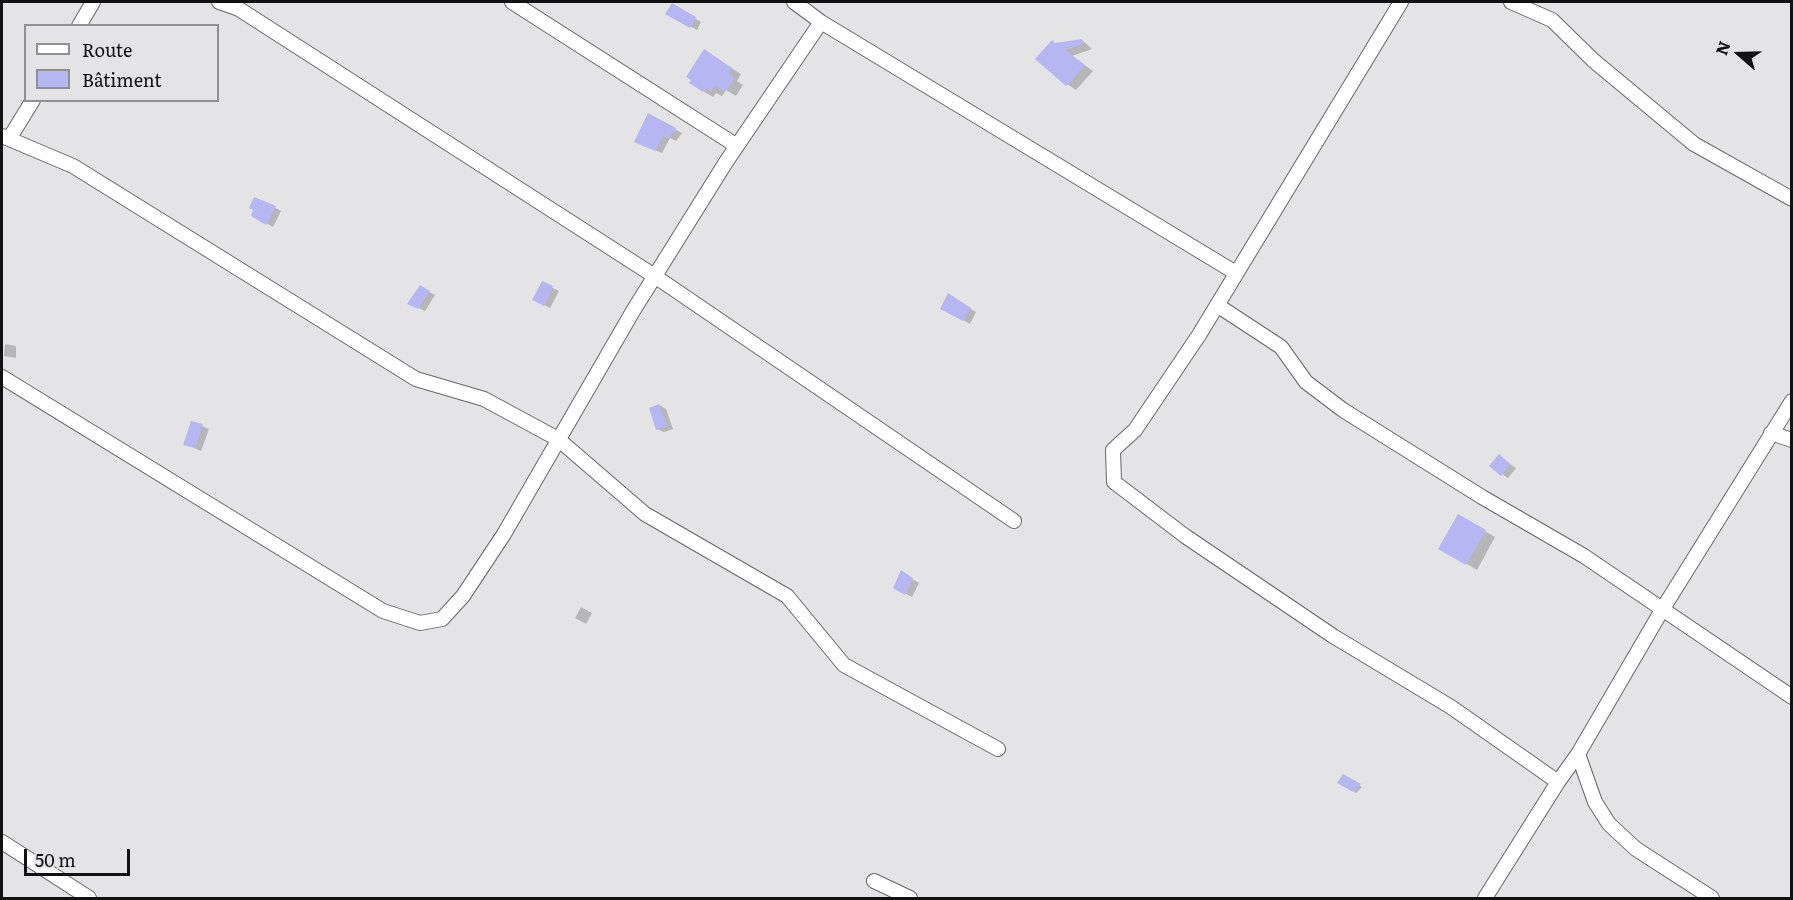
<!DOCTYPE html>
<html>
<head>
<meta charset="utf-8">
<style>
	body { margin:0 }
	#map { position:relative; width:1793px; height:900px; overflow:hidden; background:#e4e4e6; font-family:Literata,serif }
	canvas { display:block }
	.frame { position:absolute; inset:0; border:3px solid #111112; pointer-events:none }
	.legend { position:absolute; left:24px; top:24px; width:195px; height:78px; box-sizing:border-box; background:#e4e4e6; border:2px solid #909091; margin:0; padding:8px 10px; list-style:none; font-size:18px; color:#111112 }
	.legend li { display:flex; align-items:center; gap:12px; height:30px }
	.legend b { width:30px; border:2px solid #909091 }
	.north { position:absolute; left:1709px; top:24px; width:60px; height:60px; -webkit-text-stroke:4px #e4e4e6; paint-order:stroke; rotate:290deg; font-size:16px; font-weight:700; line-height:24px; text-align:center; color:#111112 }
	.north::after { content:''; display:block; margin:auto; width:21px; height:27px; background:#111112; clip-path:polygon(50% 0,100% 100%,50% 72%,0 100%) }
	.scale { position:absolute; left:24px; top:849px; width:106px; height:27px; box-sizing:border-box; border:3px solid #111112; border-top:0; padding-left:8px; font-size:18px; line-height:21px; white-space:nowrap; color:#111112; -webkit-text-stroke:4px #e4e4e6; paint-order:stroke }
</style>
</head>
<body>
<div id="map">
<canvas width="1793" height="900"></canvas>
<div class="frame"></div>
<ul class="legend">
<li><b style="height:8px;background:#fff"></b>Route</li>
<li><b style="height:16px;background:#b6b6f2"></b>Bâtiment</li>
</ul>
<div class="north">N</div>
<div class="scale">50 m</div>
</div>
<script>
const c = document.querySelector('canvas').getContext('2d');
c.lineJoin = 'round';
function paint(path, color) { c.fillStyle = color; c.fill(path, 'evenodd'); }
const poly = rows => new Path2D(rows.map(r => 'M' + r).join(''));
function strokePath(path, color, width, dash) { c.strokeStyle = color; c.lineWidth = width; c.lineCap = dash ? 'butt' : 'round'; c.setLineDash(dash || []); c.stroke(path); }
paint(poly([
	[672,5,701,22,697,30,667,13],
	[1082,40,1092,49,1072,56,1093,71,1076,90,1067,84,1055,44],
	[714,57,741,74,737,81,743,85,736,96,726,90,722,96,716,93,713,97,703,91],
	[648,115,682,133,676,141,670,138,662,153,642,145],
	[262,200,281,211,273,227,252,215],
	[543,283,559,291,550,308,534,300],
	[421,287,435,295,425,311,416,307],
	[949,296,976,312,970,324,942,309],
	[5,344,16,346,16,358,4,356],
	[659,405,666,409,673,429,664,432,657,429],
	[202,426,209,429,201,451,185,444],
	[1499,456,1516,468,1508,478,1502,474],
	[1458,516,1495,537,1477,570,1440,548],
	[902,573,919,583,912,597,895,588],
	[581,607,592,613,586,624,575,618],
	[1343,776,1362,787,1356,793,1339,783]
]), '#0003');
paint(poly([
	[672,3,696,17,690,28,665,14],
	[1082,39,1083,44,1065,50,1085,65,1066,86,1035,59,1052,40,1055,43],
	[704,49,732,68,728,74,734,78,725,92,715,85,711,92,706,88,703,92,689,83,691,80,686,77],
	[648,113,676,128,669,138,663,136,655,151,634,142],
	[254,197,276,206,266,225,251,216,253,210,249,208],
	[542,281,553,286,544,306,532,300],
	[420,285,430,291,418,309,407,304],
	[948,293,971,308,963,321,940,309],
	[659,404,667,425,656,430,649,408],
	[191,421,203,424,195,448,183,445],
	[1499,454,1510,464,1501,476,1489,466],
	[1458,514,1486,530,1466,565,1438,549],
	[901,570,913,578,905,595,893,588],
	[1343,774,1361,784,1353,792,1337,783]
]), '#b6b6f2');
const street = poly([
	[219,2,239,9,656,277,1014,521],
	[512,2,737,146],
	[794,2,821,22,1236,273],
	[1401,2,1199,335,1135,430,1113,450,1114,482,1185,536,1333,636,1451,707,1558,782],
	[1511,2,1552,20,1594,61,1694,144,1792,199],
	[79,26,93,2],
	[2,136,73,166,416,379,484,399,558,439,645,514,787,596,844,665,998,749],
	[9,139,33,100],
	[1217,305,1281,347,1306,382,1343,410,1482,497,1584,556,1792,697],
	[2,377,383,611,420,623,442,619,463,596,504,534,633,311,726,162,821,22],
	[1771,433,1792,440],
	[1578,754,1595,802,1609,824,1636,849,1712,898],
	[2,842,89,898],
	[874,881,910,898],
	[1485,898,1558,782,1578,754,1662,610,1792,401]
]);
strokePath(street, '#656668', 16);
strokePath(street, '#fff', 14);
</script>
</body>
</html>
